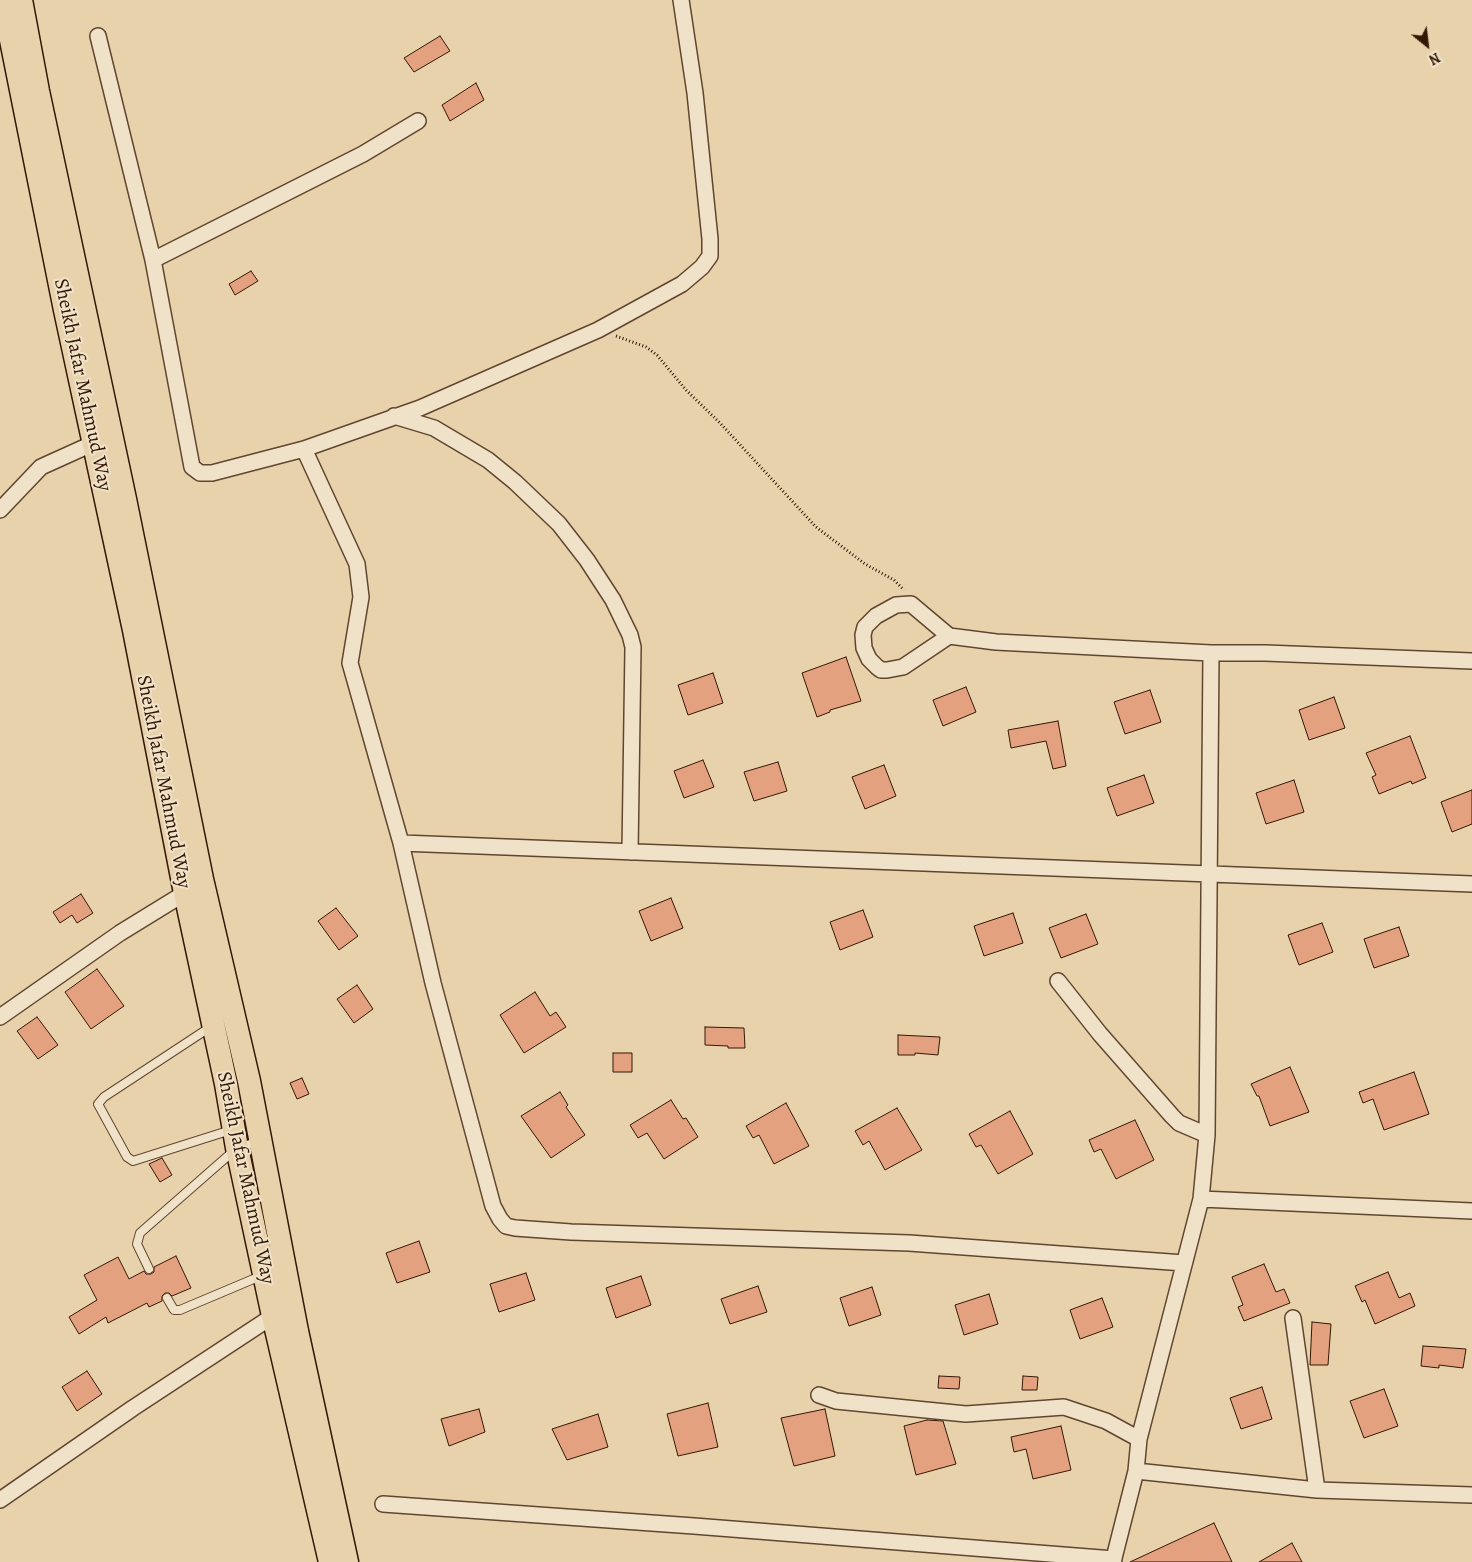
<!DOCTYPE html>
<html>
<head>
<meta charset="utf-8">
<style>
	body { margin:0 }
	#map { position:relative; width:1472px; height:1562px; overflow:hidden; background:#e8d2ac; font-family:Alegreya,serif }
	canvas { display:block }
	.north { position:absolute; left:1402px; top:20px; width:50px; height:50px; -webkit-text-stroke:4px #f0e2c9; paint-order:stroke; rotate:151deg; font-size:14px; font-weight:700; line-height:20px; text-align:center; color:#341705 }
	.north::after { content:''; display:block; margin:auto; width:18px; height:22px; background:#341705; clip-path:polygon(50% 0,100% 100%,50% 72%,0 100%) }
</style>
</head>
<body>
<div id="map">
<canvas width="1472" height="1562"></canvas>
<div class="north">N</div>
</div>
<script>
const c = document.querySelector('canvas').getContext('2d');
c.lineJoin = 'round';
function paint(path, color) { c.fillStyle = color; c.fill(path, 'evenodd'); }
const poly = rows => new Path2D(rows.map(r => 'M' + r).join(''));
function strokePath(path, color, width, dash) { c.strokeStyle = color; c.lineWidth = width; c.lineCap = dash ? 'butt' : 'round'; c.setLineDash(dash || []); c.stroke(path); }
function write(font, color, halo, rows, align = 'center') {
  c.font = font + ' Alegreya,serif'; c.lineWidth = 4; c.setLineDash([]); c.textBaseline = 'middle'; c.strokeStyle = halo; c.fillStyle = color; for (const [text, x, y, turn = 0] of rows) {
    c.save(); c.translate(x, y); c.rotate((+turn || 0) * Math.PI / 180); c.textAlign = isNaN(turn) ? turn : align; if (halo) c.strokeText(text, 0, 0); c.fillText(text, 0, 0); c.restore();
  }
}
const building = poly([
	[440,36,450,51,414,72,404,58,440,36],
	[476,83,484,100,450,121,442,105,476,83],
	[251,271,258,281,235,295,229,284,251,271],
	[846,657,861,701,830,710,830,712,817,717,802,673,846,657],
	[713,673,723,703,688,715,678,685,713,673],
	[966,687,976,712,943,726,933,700,966,687],
	[1150,690,1161,722,1125,734,1114,702,1150,690],
	[1334,697,1345,728,1309,740,1299,710,1334,697],
	[1058,721,1066,766,1053,769,1046,741,1011,748,1008,730,1058,721],
	[1410,736,1426,778,1412,784,1411,781,1379,794,1372,777,1376,775,1366,753,1410,736],
	[703,760,714,787,684,798,674,771,703,760],
	[778,762,787,791,754,801,744,772,778,762],
	[884,765,896,796,865,809,852,777,884,765],
	[1144,775,1154,803,1117,816,1107,788,1144,775],
	[1294,780,1304,812,1266,824,1256,793,1294,780],
	[1472,790,1472,824,1452,832,1441,802,1472,790],
	[81,894,93,913,77,923,72,915,60,923,53,912,81,894],
	[671,898,683,928,651,941,639,911,671,898],
	[336,908,358,936,339,950,318,921,336,908],
	[863,910,873,937,840,950,830,922,863,910],
	[1013,913,1023,943,984,956,974,926,1013,913],
	[1086,914,1098,944,1061,958,1049,928,1086,914],
	[1322,923,1333,952,1299,965,1288,935,1322,923],
	[1399,927,1409,956,1374,968,1364,939,1399,927],
	[97,969,124,1006,91,1029,65,992,97,969],
	[357,985,373,1009,354,1023,337,999,357,985],
	[535,992,550,1016,556,1012,566,1027,524,1053,500,1015,535,992],
	[37,1017,58,1045,38,1059,17,1031,37,1017],
	[705,1027,744,1028,745,1048,728,1048,728,1046,705,1045,705,1027],
	[898,1035,940,1037,938,1055,915,1053,915,1055,898,1055,898,1035],
	[613,1053,632,1053,632,1072,613,1072,613,1053],
	[1290,1067,1309,1112,1270,1126,1259,1096,1257,1096,1251,1084,1290,1067],
	[1414,1072,1429,1114,1384,1130,1373,1099,1363,1103,1359,1092,1414,1072],
	[302,1078,309,1094,297,1099,290,1083,302,1078],
	[560,1092,568,1105,566,1107,585,1135,551,1158,521,1116,560,1092],
	[671,1100,683,1119,686,1118,698,1137,664,1159,647,1133,638,1138,630,1125,671,1100],
	[786,1103,809,1146,774,1164,759,1135,753,1138,746,1126,786,1103],
	[897,1108,922,1150,885,1170,869,1141,863,1145,855,1131,897,1108],
	[1010,1111,1033,1154,998,1174,981,1145,976,1147,969,1134,1010,1111],
	[1135,1120,1154,1160,1116,1179,1101,1149,1094,1152,1089,1140,1135,1120],
	[162,1158,172,1175,160,1182,149,1164,162,1158],
	[419,1241,430,1272,397,1283,386,1253,419,1241],
	[176,1256,191,1288,172,1296,169,1293,165,1293,162,1296,162,1301,149,1307,147,1303,108,1323,106,1317,79,1334,69,1317,97,1300,84,1275,118,1257,129,1279,144,1271,146,1274,151,1274,154,1272,154,1267,176,1256],
	[1264,1264,1276,1292,1284,1289,1290,1303,1244,1321,1238,1307,1243,1305,1232,1277,1264,1264],
	[1388,1272,1399,1298,1410,1293,1415,1306,1375,1324,1365,1300,1362,1302,1355,1286,1388,1272],
	[526,1273,535,1300,499,1312,490,1284,526,1273],
	[641,1276,651,1305,616,1318,606,1288,641,1276],
	[758,1286,767,1312,730,1324,721,1299,758,1286],
	[872,1287,881,1315,849,1326,840,1298,872,1287],
	[989,1294,998,1324,964,1335,955,1305,989,1294],
	[1102,1298,1113,1327,1080,1339,1070,1310,1102,1298],
	[1312,1322,1331,1324,1328,1365,1310,1365,1312,1322],
	[1423,1346,1466,1349,1463,1368,1439,1365,1439,1368,1421,1366,1423,1346],
	[87,1371,102,1394,77,1411,62,1387,87,1371],
	[939,1376,960,1377,959,1389,938,1388,939,1376],
	[1023,1376,1038,1377,1037,1390,1022,1390,1023,1376],
	[1262,1387,1272,1419,1241,1429,1230,1398,1262,1387],
	[1384,1389,1398,1426,1364,1438,1350,1401,1384,1389],
	[708,1403,718,1447,678,1456,667,1414,708,1403],
	[479,1409,485,1432,449,1446,441,1419,479,1409],
	[825,1409,835,1456,794,1466,781,1418,825,1409],
	[598,1414,608,1447,567,1460,552,1429,598,1414],
	[927,1420,943,1421,956,1464,916,1475,904,1426,927,1420],
	[1061,1426,1071,1470,1033,1479,1026,1449,1014,1452,1011,1437,1061,1426],
	[1214,1523,1232,1562,1130,1562,1214,1523],
	[1292,1543,1302,1562,1259,1562,1292,1543]
]);
paint(building, '#e4a17f');
strokePath(building, '#341705', 1);
const service = poly([
	[212,1026,104,1097,98,1104,127,1157,133,1161,231,1130],
	[149,1269,137,1244,140,1233,237,1148,260,1141],
	[167,1298,174,1310,180,1310,263,1275]
]);
const minor = poly([
	[98,36,153,260,192,467,200,473,212,473,304,449,420,408,598,330,682,284,702,267,710,256,710,239,695,93,681,0],
	[153,260,363,154,418,121],
	[394,416,434,428,488,460,515,482,559,524,587,560,613,600,630,635,633,647,630,852],
	[304,449,357,564,361,597,350,663,401,843,433,983,493,1206,500,1219,506,1226,515,1228,571,1232,909,1243,1184,1263],
	[0,510,41,467,94,443],
	[949,636,903,667,887,670,881,670,877,667,869,659,864,648,863,635,865,627,876,616,896,605,911,604,949,636,996,642,1211,653,1265,653,1472,661],
	[401,843,1472,884],
	[1058,981,1100,1034,1172,1116,1179,1123,1207,1135],
	[0,1017,120,933,185,893],
	[1201,1199,1472,1211],
	[1293,1318,1317,1490],
	[819,1395,836,1401,966,1414,1064,1407,1106,1421,1139,1439],
	[1136,1471,1317,1490,1472,1495],
	[0,1500,133,1408,273,1316],
	[383,1504,694,1526,1114,1559],
	[1113,1562,1136,1471,1139,1439,1201,1199,1207,1135,1211,653]
]);
const primary = poly([
	[3,0,65,310,134,630,185,893,226,1084,237,1148,273,1316,330,1562],
	[21,0,38,91,125,499,202,879,249,1081,297,1331,347,1562]
]);
strokePath(service, '#61462f', 10);
strokePath(minor, '#61462f', 18);
strokePath(primary, '#341705', 25);
strokePath(poly([
	[616,336,646,347,657,355,686,390,720,423,816,527,865,564,894,580,904,590]
]), '#341705', 3, [1, 2.5]);
strokePath(service, '#f0e2c9', 8);
strokePath(minor, '#f0e2c9', 15);
strokePath(primary, '#e8d2ac', 22);
write('20px', '#341705', '#f0e2c9', [
	["Sheikh Jafar Mahmud Way",82,385,78],
	["Sheikh Jafar Mahmud Way",163,782,79],
	["Sheikh Jafar Mahmud Way",245,1178,78]
]);
</script>
</body>
</html>
